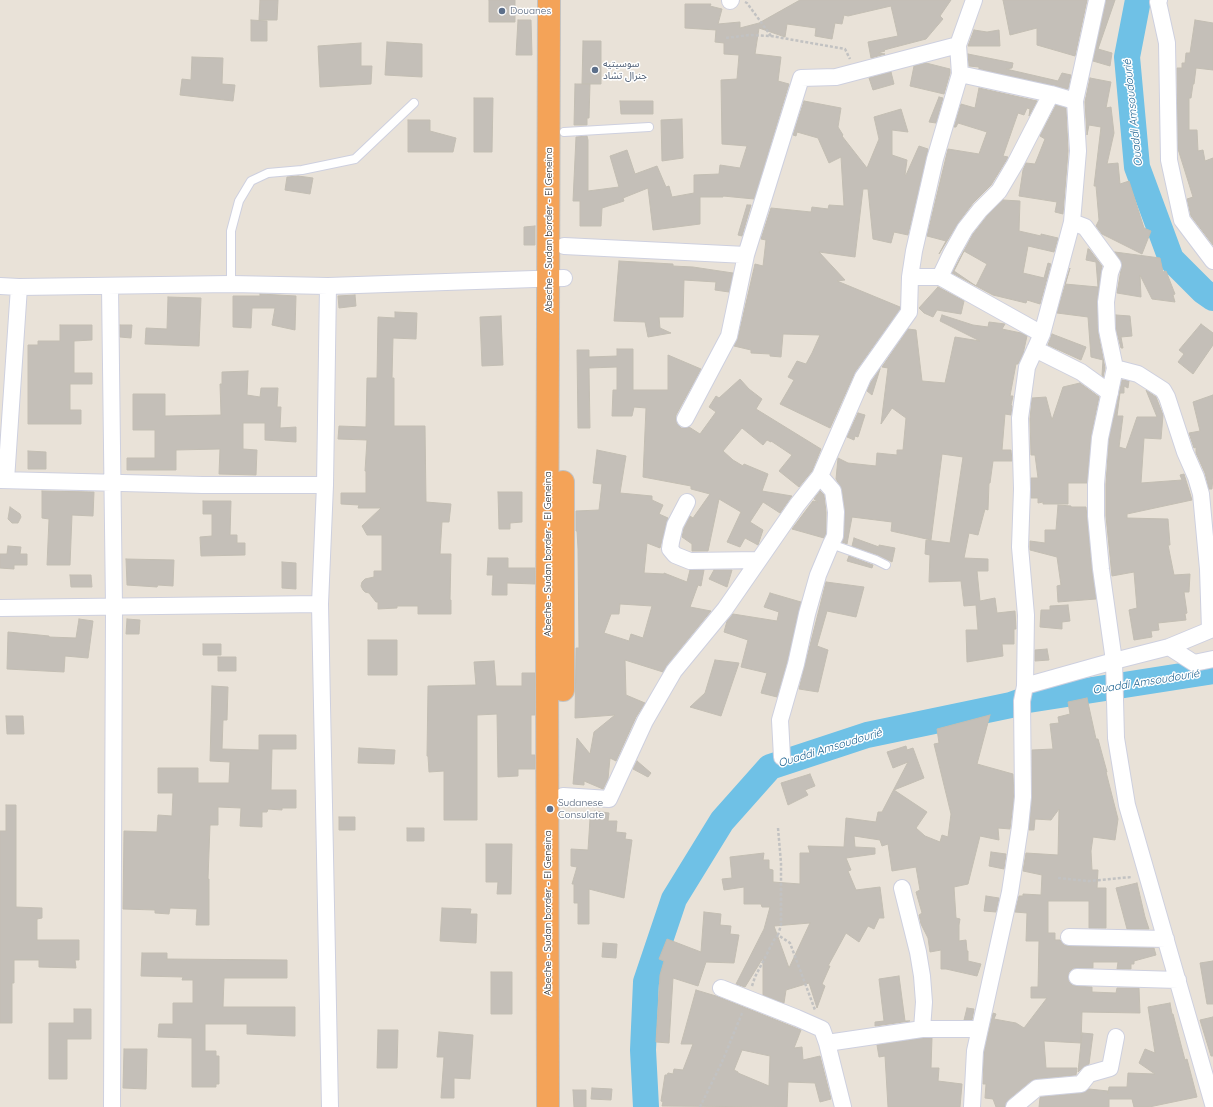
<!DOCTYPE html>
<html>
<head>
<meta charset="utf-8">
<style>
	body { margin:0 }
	canvas { display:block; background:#e9e2d8 }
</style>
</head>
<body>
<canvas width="1213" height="1107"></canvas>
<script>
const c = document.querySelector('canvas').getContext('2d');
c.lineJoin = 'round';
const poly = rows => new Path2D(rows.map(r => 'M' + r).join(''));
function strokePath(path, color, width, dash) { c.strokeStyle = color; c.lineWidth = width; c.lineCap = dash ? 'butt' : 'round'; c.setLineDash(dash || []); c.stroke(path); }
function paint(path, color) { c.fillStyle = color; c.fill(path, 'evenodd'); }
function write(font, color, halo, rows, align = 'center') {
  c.font = font + ' Quicksand,"Noto Sans Arabic",sans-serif'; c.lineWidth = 3; c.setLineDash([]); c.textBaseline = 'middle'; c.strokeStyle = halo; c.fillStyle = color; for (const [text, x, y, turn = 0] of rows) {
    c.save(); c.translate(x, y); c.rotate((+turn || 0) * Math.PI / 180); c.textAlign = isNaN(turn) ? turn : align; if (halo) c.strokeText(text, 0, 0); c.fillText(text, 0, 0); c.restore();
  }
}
strokePath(poly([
	[1138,0,1127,57,1137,167,1171,259,1203,291,1213,298],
	[646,1107,643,1050,646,982,674,899,722,821,770,767,867,735,1011,705,1022,701,1213,671]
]), '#6fc1e6', 26);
const building = poly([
	[260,0,278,0,277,20,259,20,260,0],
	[489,0,515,0,515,22,489,22,489,0],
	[800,0,951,0,940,16,943,19,926,39,884,50,885,51,878,53,885,54,871,58,868,42,898,36,891,6,848,16,844,15,842,24,835,23,832,39,815,36,816,28,787,24,785,37,759,28,755,54,781,57,778,81,789,84,754,199,723,196,723,197,700,197,700,224,653,230,648,188,623,198,624,201,602,208,601,226,580,226,580,201,573,201,576,137,587,136,588,140,588,191,619,187,610,156,627,150,635,174,657,166,666,187,669,186,672,197,694,193,694,175,719,174,720,165,740,168,747,146,722,144,721,80,737,79,739,55,724,54,724,43,715,42,716,30,685,28,685,4,711,4,710,6,722,9,718,24,740,22,740,28,759,23,800,0],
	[1003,0,1087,0,1075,56,1037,45,1037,28,1010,35,1003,0],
	[1106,0,1115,0,1098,49,1112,53,1110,66,1093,61,1106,0],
	[251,20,267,21,267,41,251,41,251,20],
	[518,20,531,20,532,55,516,55,518,20],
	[1195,20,1213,23,1213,70,1196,68,1194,84,1193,84,1191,98,1189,98,1189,130,1197,130,1198,151,1203,150,1205,161,1213,158,1213,245,1191,216,1187,199,1193,197,1178,149,1177,68,1182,68,1182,63,1185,63,1186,53,1190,53,1195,20],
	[974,30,987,32,999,30,1000,46,968,46,974,30],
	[583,41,601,41,601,84,582,84,583,41],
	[387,42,422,44,422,77,385,75,387,42],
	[361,43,361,66,372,66,371,84,320,87,318,46,361,43],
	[968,54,1013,63,1012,68,1006,69,1058,81,1062,73,1071,75,1068,89,979,69,979,67,969,66,968,54],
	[192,57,223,58,222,84,235,85,233,101,180,95,182,79,191,80,192,57],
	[926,63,950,69,950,73,944,94,910,86,914,66,926,63],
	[891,72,894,84,873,90,869,78,891,72],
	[1090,78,1111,82,1106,108,1111,107,1114,133,1107,164,1118,163,1120,184,1129,181,1144,228,1151,231,1142,254,1102,234,1096,226,1099,220,1096,186,1094,186,1101,127,1089,125,1087,135,1085,102,1090,78],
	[575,84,590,84,589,118,587,118,587,125,574,125,575,84],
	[979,88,1037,101,1029,116,1030,109,1027,108,1024,115,1018,113,1003,156,1008,157,1007,159,991,185,973,203,958,223,939,254,946,241,927,236,948,149,979,154,987,132,958,123,956,127,954,127,961,104,975,108,979,88],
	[939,97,943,98,936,123,929,122,939,97],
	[474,98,493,98,492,152,474,152,474,98],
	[620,101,653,101,653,114,621,114,620,101],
	[804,101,841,108,838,127,843,135,842,136,867,168,879,139,874,117,901,109,908,132,892,130,892,155,907,160,905,175,906,175,919,146,928,149,908,235,894,232,891,243,873,239,868,189,863,189,855,257,819,252,845,280,837,281,900,307,900,309,855,372,830,428,780,404,794,380,788,377,797,361,806,364,812,353,820,335,783,334,781,357,770,356,770,354,751,353,751,350,734,346,738,338,755,264,763,266,766,240,761,239,771,208,811,212,812,207,828,209,829,205,844,206,841,157,829,163,818,138,797,132,796,136,793,135,804,101],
	[1056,105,1066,108,1068,151,1063,214,1055,212,1057,202,1019,196,1023,170,1026,163,1035,164,1045,139,1040,136,1056,105],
	[682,119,683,158,662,161,661,120,682,119],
	[408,120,430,120,430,131,456,138,453,152,408,152,408,120],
	[298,176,313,178,310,194,285,190,287,177,298,176],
	[1003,200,1020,201,1019,231,1041,236,1041,234,1058,238,1054,252,1028,246,1023,273,1044,278,1048,263,1051,264,1040,304,1027,300,1026,303,993,295,952,273,973,234,987,216,1003,200],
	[964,251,987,264,976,286,954,271,964,251],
	[747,205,751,205,742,236,738,235,747,205],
	[535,226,535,245,524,245,524,227,535,226],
	[1088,249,1089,249,1102,266,1097,302,1098,332,1105,368,1103,377,1102,375,1103,360,1091,357,1088,317,1057,313,1070,268,1065,284,1098,287,1096,262,1086,260,1088,249],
	[1115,252,1160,258,1163,272,1166,271,1175,294,1173,295,1175,302,1152,299,1140,275,1141,297,1117,293,1122,264,1115,252],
	[619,261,673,264,673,266,693,267,733,273,729,292,715,290,716,282,684,280,683,317,659,317,660,328,671,333,648,337,645,322,614,321,619,261],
	[938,287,964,301,961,314,937,310,933,317,924,313,919,308,938,287],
	[260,294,296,296,295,330,272,325,275,308,252,308,251,328,233,327,233,296,260,296,260,294],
	[355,295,356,306,339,308,338,296,355,295],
	[168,297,201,298,199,346,145,344,146,328,167,329,168,297],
	[395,312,417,313,416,339,393,338,392,378,394,378,394,426,425,426,426,502,451,504,449,522,442,522,440,554,451,554,450,600,451,600,451,614,418,614,418,606,397,606,397,608,378,609,378,602,376,602,369,593,365,592,363,590,361,586,362,582,365,579,374,577,374,571,382,571,382,535,367,535,362,526,381,508,358,508,359,505,341,504,341,493,366,493,366,471,365,471,367,440,338,439,339,426,366,427,367,378,377,378,378,317,395,318,395,312],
	[942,315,973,325,988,327,989,322,1005,324,1002,329,1021,333,1027,336,1023,354,1018,364,1016,364,1010,396,1013,396,1011,405,1012,406,1011,415,1005,414,1002,450,1011,450,1012,461,993,461,990,483,989,483,988,510,985,509,978,535,969,533,964,558,988,559,988,571,977,571,980,601,995,598,997,613,1015,611,1016,629,1014,629,1014,644,1002,644,1003,656,967,662,966,630,978,630,976,605,964,606,961,581,929,582,930,555,925,554,926,540,950,543,963,457,942,454,931,540,891,531,892,522,852,517,847,544,842,542,844,536,845,511,842,489,836,479,838,458,848,463,876,466,877,453,897,455,897,450,903,450,906,418,892,408,881,424,888,368,882,367,908,329,916,330,922,381,945,383,955,337,980,341,940,321,942,315],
	[1116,315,1130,316,1132,336,1121,337,1123,348,1121,348,1116,329,1116,315],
	[501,316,503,365,482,366,480,317,501,316],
	[1201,324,1213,333,1213,345,1193,374,1178,362,1184,354,1179,350,1201,324],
	[60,325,92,325,92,340,74,341,74,373,92,373,92,384,70,384,70,410,81,410,81,424,28,424,28,345,38,345,38,341,60,341,60,325],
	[120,325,132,325,131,338,120,337,120,325],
	[1052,334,1086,347,1081,360,1048,345,1052,334],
	[617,349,633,349,633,390,668,390,668,355,701,369,676,415,676,419,677,424,681,428,685,428,689,427,700,434,716,412,709,407,716,396,719,398,740,379,749,389,762,399,756,409,821,449,812,471,799,487,779,471,792,455,771,441,771,442,767,440,763,445,742,428,723,451,733,460,743,466,744,464,768,474,762,491,792,496,780,513,763,502,750,522,763,530,758,545,745,538,740,547,727,542,741,512,719,499,708,551,692,551,692,544,682,537,684,528,690,516,693,518,710,494,691,489,691,486,643,477,646,408,634,407,632,416,612,416,613,390,617,390,617,367,589,368,590,428,578,428,577,350,589,350,589,357,617,356,617,349],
	[880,369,872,395,867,391,871,382,880,369],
	[248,371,247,395,260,397,261,388,278,388,277,407,281,407,280,428,296,427,296,442,265,440,265,423,243,423,243,449,257,450,256,475,219,474,220,449,176,450,176,470,127,470,127,458,155,458,155,430,133,430,133,394,165,394,165,416,221,415,220,384,222,384,222,372,248,371],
	[1122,380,1129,381,1128,388,1124,386,1124,393,1120,393,1117,416,1123,416,1119,447,1126,449,1137,417,1157,417,1146,390,1156,397,1163,415,1161,439,1144,438,1141,483,1182,480,1180,475,1184,474,1192,500,1127,514,1127,518,1168,519,1170,545,1168,545,1174,575,1190,574,1189,592,1184,592,1187,613,1185,614,1186,620,1158,623,1159,630,1151,631,1152,637,1134,640,1129,610,1137,608,1134,572,1112,576,1106,516,1106,484,1109,439,1122,380],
	[1080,383,1099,397,1091,436,1087,483,1068,483,1068,504,1043,504,1043,502,1038,503,1038,498,1031,498,1031,478,1038,478,1035,455,1031,455,1030,419,1032,398,1046,397,1052,420,1063,387,1080,383],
	[1213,395,1213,477,1212,489,1209,489,1205,473,1196,453,1196,447,1194,448,1189,433,1200,431,1193,402,1213,395],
	[858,413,865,415,858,437,855,436,854,440,847,437,858,413],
	[597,450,626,456,620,493,652,496,652,500,663,505,659,514,668,518,660,548,647,543,644,573,664,574,664,573,687,582,690,570,704,570,701,586,698,585,690,607,711,611,667,665,663,672,625,660,626,695,645,703,636,717,616,761,610,758,608,779,603,789,584,781,584,785,573,784,577,738,590,754,594,732,615,715,575,718,576,648,579,648,578,549,577,531,576,531,576,511,599,510,602,484,593,483,597,450],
	[620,604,652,606,643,638,631,634,629,641,604,633,611,614,619,614,620,604],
	[28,451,46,452,46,469,28,469,28,451],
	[42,491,94,492,93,516,72,515,70,565,47,565,49,519,42,518,42,491],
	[820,491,824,495,826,512,826,534,824,538,792,529,813,501,818,502,814,499,820,491],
	[498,492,522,492,522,522,510,523,510,529,499,529,498,492],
	[203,501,231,501,230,535,237,535,237,543,245,543,245,555,201,556,200,537,212,536,212,514,203,514,203,501],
	[1058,505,1071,506,1071,507,1086,507,1092,570,1096,599,1058,602,1057,586,1061,585,1057,557,1030,550,1030,541,1045,543,1045,530,1056,530,1058,505],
	[10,507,20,514,21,517,18,523,12,523,8,519,10,507],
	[854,538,879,547,879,545,895,548,892,562,878,555,852,546,854,538],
	[8,546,21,547,20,554,27,554,27,565,14,565,14,569,0,568,0,554,7,554,8,546],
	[849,556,873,565,872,568,847,561,849,556],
	[488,558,508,558,508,568,535,568,535,584,507,583,507,595,492,595,493,575,487,575,488,558],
	[126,559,174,560,173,586,158,585,157,587,127,585,126,559],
	[282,562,296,563,296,589,282,588,282,562],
	[714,570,732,570,727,587,709,579,714,570],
	[70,575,91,575,92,587,71,587,70,575],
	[826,582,864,587,856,617,827,611,817,646,828,650,818,692,799,689,826,582],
	[770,593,801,602,787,662,777,697,761,693,767,673,741,667,748,640,724,632,727,621,733,614,777,621,779,612,764,607,770,593],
	[1068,605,1070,621,1062,622,1062,629,1040,627,1041,610,1050,610,1050,606,1068,605],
	[79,619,93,621,88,658,65,656,64,672,7,669,8,632,49,636,49,637,76,638,79,619],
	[127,619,140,620,139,634,126,634,127,619],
	[368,640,397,640,397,675,368,675,368,640],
	[203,644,221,644,221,655,203,655,203,644],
	[1047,649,1049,660,1035,661,1035,650,1047,649],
	[218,657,236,657,236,671,218,671,218,657],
	[715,660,739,663,721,716,690,707,705,693,715,660],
	[494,661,496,686,522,686,522,673,535,673,535,715,531,715,531,755,535,755,535,769,518,769,518,776,498,777,497,714,477,715,477,820,444,820,444,771,429,772,428,756,427,756,428,686,476,685,474,662,494,661],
	[212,686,228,687,227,720,223,720,222,749,259,750,259,735,296,735,296,749,272,749,271,790,296,790,296,808,282,808,282,810,268,809,267,812,262,812,262,827,240,826,241,808,218,807,218,825,210,825,208,879,209,879,209,925,196,925,197,909,170,908,169,914,155,913,155,910,123,909,124,831,157,832,158,815,172,816,173,793,158,793,158,768,198,768,198,783,229,783,230,762,210,761,212,686],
	[1087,698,1096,739,1098,739,1107,772,1106,772,1118,819,1115,840,1093,837,1091,851,1092,870,1098,870,1097,888,1106,888,1106,928,1089,928,1089,901,1048,901,1048,933,1055,933,1055,940,1060,940,1064,945,1068,946,1154,948,1156,955,1134,961,1134,964,1131,964,1131,969,1117,969,1118,962,1093,962,1093,968,1077,968,1072,969,1069,972,1068,977,1069,982,1072,985,1077,986,1092,987,1092,992,1116,993,1117,988,1139,988,1140,1013,1082,1012,1081,1043,1044,1041,1046,1068,1077,1068,1076,1075,1036,1079,1031,1081,1008,1100,1005,1107,996,1107,993,1099,985,1098,986,1084,983,1084,984,1052,993,1013,996,1014,994,1019,1016,1023,1024,1028,1047,998,1031,998,1031,987,1038,987,1039,941,1026,941,1027,913,1015,912,1019,896,1023,896,1023,894,1041,895,1042,875,1023,871,1026,853,1058,855,1059,809,1051,820,1035,819,1034,830,1029,830,1032,797,1032,750,1053,749,1050,724,1059,723,1058,717,1070,714,1068,702,1087,698],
	[990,715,977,764,1013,774,1014,797,1010,829,998,828,999,840,980,836,968,884,954,887,956,918,960,919,959,925,959,941,966,940,967,951,968,951,968,961,981,964,977,976,946,969,941,969,941,950,930,952,928,938,921,924,919,915,922,913,916,892,920,890,916,867,892,871,888,844,882,846,880,840,854,836,855,847,875,848,875,854,846,858,851,870,848,871,856,890,880,887,884,918,879,918,874,929,868,926,859,942,846,933,828,966,830,966,822,984,825,986,817,1008,809,983,786,990,784,1003,763,995,763,958,745,987,736,984,764,929,770,907,762,907,761,904,744,904,744,887,724,890,722,879,732,878,730,857,764,853,763,860,769,860,769,869,773,870,773,882,800,884,800,853,810,853,808,846,844,847,846,818,876,822,878,812,882,812,908,762,893,768,887,752,906,746,907,750,913,748,924,778,894,790,927,812,916,828,925,836,940,842,942,835,948,837,951,814,934,744,939,743,937,729,990,715],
	[810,923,789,968,774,926,810,923],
	[6,716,23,716,24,734,7,734,6,716],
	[359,748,395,750,394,764,358,763,359,748],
	[637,761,651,773,648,777,633,769,637,761],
	[810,774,815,786,805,790,808,795,788,805,781,783,810,774],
	[6,805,16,805,16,907,42,908,42,918,37,919,37,940,79,940,79,960,75,960,76,968,39,967,39,960,14,960,14,983,12,983,12,1023,0,1023,0,831,6,831,6,805],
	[595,811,609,813,608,821,617,821,616,832,626,833,625,839,632,840,624,898,589,889,589,924,578,924,578,903,574,903,574,884,572,884,577,867,571,866,571,849,588,850,590,819,595,820,595,811],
	[339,817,355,817,355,830,339,830,339,817],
	[407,828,424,828,424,841,407,841,407,828],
	[486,844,512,844,511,894,497,894,498,882,486,882,486,844],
	[991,852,1006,854,1004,869,989,866,991,852],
	[1137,883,1145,917,1149,929,1127,929,1116,888,1137,883],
	[986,896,999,898,996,912,984,911,986,896],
	[442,908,471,909,470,914,477,914,476,943,440,941,442,908],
	[704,912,721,914,720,925,731,926,730,934,739,935,734,963,706,962,698,986,673,978,669,1043,656,1042,660,975,664,961,659,959,667,939,701,952,704,912],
	[603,943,617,944,616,958,602,957,603,943],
	[142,953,167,953,167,959,287,960,287,978,224,978,223,1007,295,1007,295,1036,247,1034,247,1024,205,1024,205,1051,216,1051,216,1056,219,1056,219,1084,216,1084,216,1087,192,1087,192,1038,158,1037,159,1024,173,1024,173,1003,193,1003,193,980,182,980,183,977,141,976,142,953],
	[1213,961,1213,1004,1207,1004,1200,963,1213,961],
	[491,972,512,972,512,1014,491,1014,491,972],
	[899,976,905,1021,910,1021,875,1026,875,1022,884,1021,879,979,899,976],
	[696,990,716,996,801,1030,794,1048,802,1047,803,1060,820,1056,831,1099,820,1102,815,1083,788,1082,787,1107,662,1106,663,1102,661,1101,665,1075,667,1075,668,1073,673,1074,674,1069,683,1070,693,1044,681,1044,696,990],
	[742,1050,770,1056,769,1086,738,1073,738,1072,734,1070,742,1050],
	[1170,1003,1172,1014,1173,1014,1185,1060,1187,1059,1197,1097,1149,1107,1134,1107,1132,1099,1109,1099,1109,1107,1039,1107,1040,1098,1041,1097,1082,1093,1089,1089,1108,1091,1108,1094,1109,1087,1127,1087,1128,1073,1155,1074,1139,1063,1145,1049,1155,1053,1148,1007,1170,1003],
	[967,1008,974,1009,972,1020,964,1020,967,1008],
	[74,1009,91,1009,91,1039,67,1039,67,1079,49,1079,49,1023,74,1023,74,1009],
	[1213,1017,1213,1056,1211,1056,1200,1020,1213,1017],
	[378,1030,398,1030,397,1068,377,1068,378,1030],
	[439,1032,473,1035,470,1079,454,1078,454,1098,441,1098,444,1057,437,1057,439,1032],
	[1082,1033,1093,1034,1089,1064,1082,1068,1078,1072,1082,1033],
	[923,1038,932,1038,931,1068,939,1068,938,1081,962,1084,960,1107,888,1107,885,1056,879,1057,877,1045,923,1038],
	[124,1049,147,1049,146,1089,123,1088,124,1049],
	[592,1088,612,1089,611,1100,591,1099,592,1088],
	[573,1090,586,1090,586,1107,574,1107,573,1090]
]);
paint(building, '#c4bfb8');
strokePath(building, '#c3beb3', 1);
const lane = poly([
	[564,132,649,127],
	[231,284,231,231,239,201,251,181,268,173,302,170,355,159,414,103],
	[831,544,876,560,886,565]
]);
const street = poly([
	[1159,0,1158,2,1167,43,1169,160,1182,220,1213,261],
	[730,1,731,0],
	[960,74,1051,94,1075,101],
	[1072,222,1042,334,1027,367,1020,418,1022,489,1020,547,1026,615,1025,686,1114,661,1101,569,1096,516,1096,484,1100,438,1115,368,1107,330,1106,302,1110,273,1113,265,1085,227,1072,222,1078,151,1075,101,1097,0],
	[564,246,746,255],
	[910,277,940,277,1042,334],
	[940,277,951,254,965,229,980,210,999,191,1015,164,1051,94],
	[0,286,19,287,231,284,328,286,564,278],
	[110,286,114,607,112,1107],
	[328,286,325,485,320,604,330,1107],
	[1035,349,1081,372,1110,393],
	[1115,368,1138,374,1163,390,1167,397,1185,452,1196,477,1201,494,1208,569,1210,630,1169,647],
	[685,419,729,336,746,255,801,78,836,77,958,45],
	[0,480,203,485,325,485],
	[6,480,19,287],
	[687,502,675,525,671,542,670,549,675,555,690,561,759,560],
	[0,608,320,604],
	[1213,659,1194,663,1169,647,1114,661,1116,738,1127,805,1213,1104],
	[782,757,780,720,796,664,807,614,818,575,831,544,835,536,836,512,833,491,820,476],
	[563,796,609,799,645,721,674,671,725,609,797,505,820,476,863,377,909,312,910,277,914,251,935,159,960,74,958,45,974,0],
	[902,888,918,952,922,976,924,1002,922,1029],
	[1069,937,1166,939],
	[1077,977,1178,980],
	[721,988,797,1018,822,1029,827,1043,843,1107],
	[827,1043,922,1029,979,1029],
	[972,1107,975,1051,1010,892,1020,827,1023,797,1022,701,1025,686],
	[1014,1107,1037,1088,1081,1084,1089,1074,1110,1068,1116,1037]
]);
const highway = poly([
	[563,690,563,482],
	[548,1107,547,639,549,0]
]);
strokePath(lane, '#ced0df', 10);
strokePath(street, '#ced0df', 18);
strokePath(highway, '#c2c2c2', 24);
strokePath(poly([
	[745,2,747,3,771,36],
	[726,38,749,35,771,36,845,49,850,59],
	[778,828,781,863,781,925,778,935,790,943,815,1010],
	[1058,878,1089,881,1132,877],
	[752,986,755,977,774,940,778,935],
	[700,1107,722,1062,743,1011]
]), '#c2c2c2', 2.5, [3, 2]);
strokePath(lane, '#fff', 8);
strokePath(street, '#fff', 16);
strokePath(highway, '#f4a358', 22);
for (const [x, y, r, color] of [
	[502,11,4,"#5c6f8a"],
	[595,70,4,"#5c6f8a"],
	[550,809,4,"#5c6f8a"]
]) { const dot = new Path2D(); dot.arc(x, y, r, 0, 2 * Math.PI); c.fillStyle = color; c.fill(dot); strokePath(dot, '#fff', 1.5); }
write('10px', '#4e5e75', '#fff', [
	["Douanes",510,11],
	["سوسيتيه",603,64],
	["جنرال تشاد",603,76],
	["Sudanese",558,803],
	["Consulate",558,815]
], 'left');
write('10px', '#262626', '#fff', [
	["Abeche - Sudan border - El Geneina",549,230,-90],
	["Abeche - Sudan border - El Geneina",548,554,-90],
	["Abeche - Sudan border - El Geneina",548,913,-90]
]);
write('italic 11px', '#145d8d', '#fff', [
	["Ouaddi Amsoudourié",1133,113,-96],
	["Ouaddi Amsoudourié",1146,682,-9],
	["Ouaddi Amsoudourié",830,748,-17]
]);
</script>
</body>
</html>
